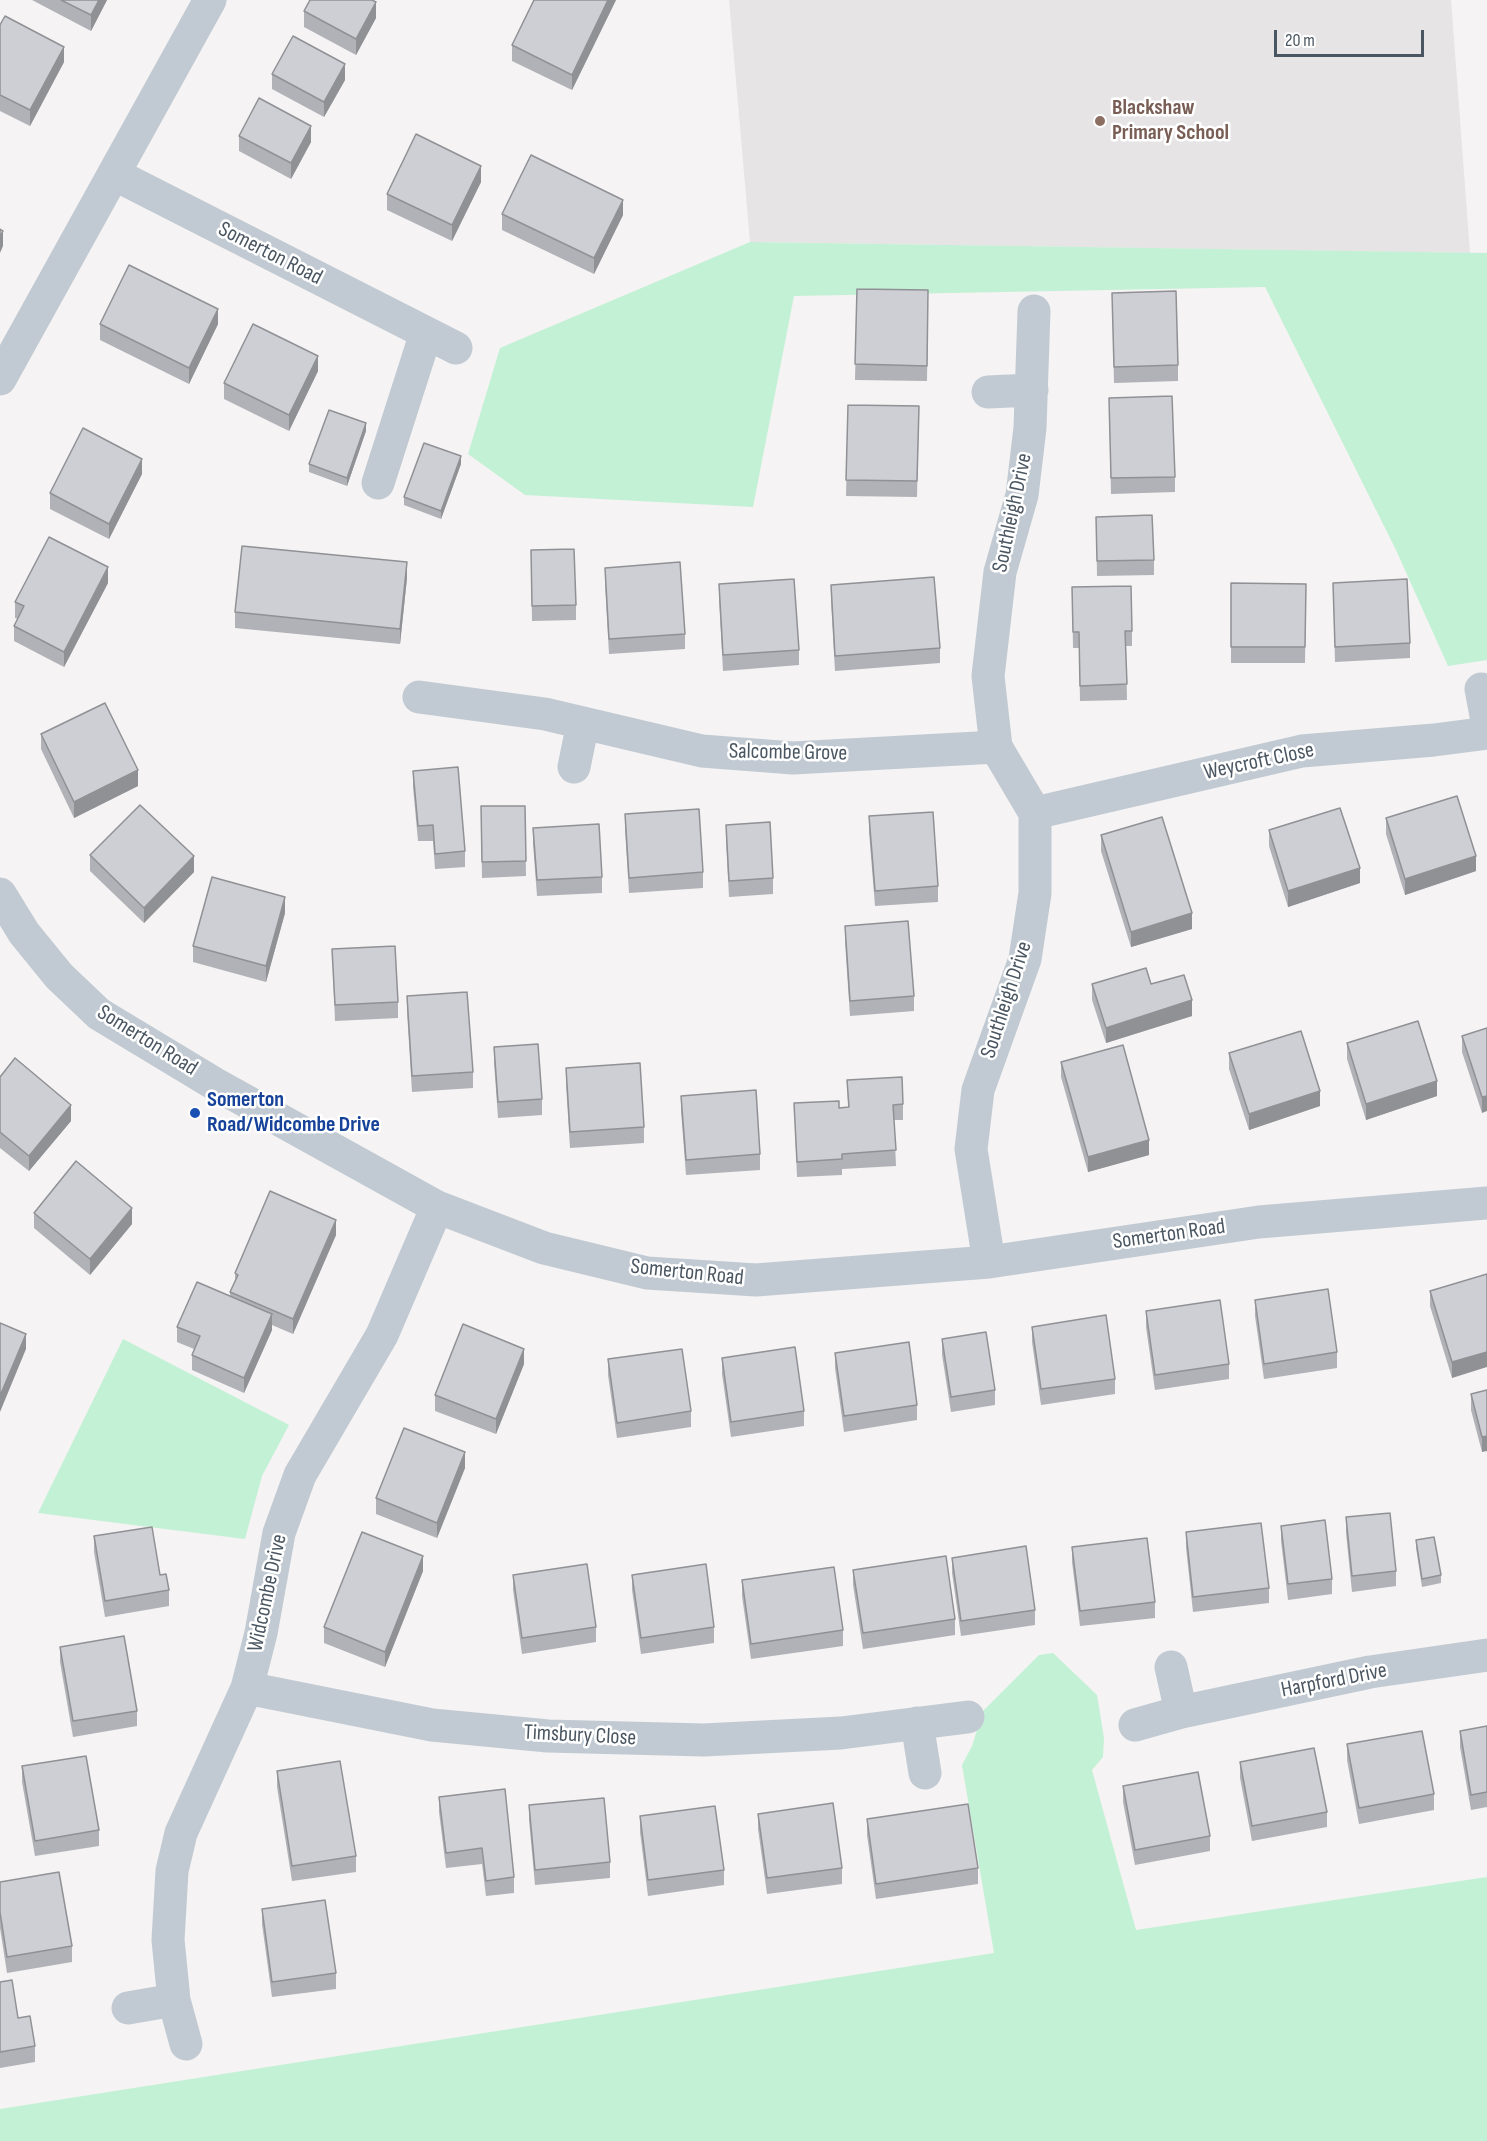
<!DOCTYPE html>
<html>
<head>
<meta charset="utf-8">
<style>
	body { margin:0 }
	#map { position:relative; width:1487px; height:2141px; overflow:hidden; background:#f5f3f3; font-family:"Sofia Sans Condensed",sans-serif }
	canvas { display:block }
	.scale { position:absolute; left:1274px; top:30px; width:150px; height:27px; box-sizing:border-box; border:3px solid #4a5661; border-top:0; padding-left:8px; font-size:18px; line-height:21px; white-space:nowrap; color:#4a5661; -webkit-text-stroke:4px #fff; paint-order:stroke }
</style>
</head>
<body>
<div id="map">
<canvas width="1487" height="2141"></canvas>
<div class="scale">20 m</div>
</div>
<script>
const c = document.querySelector('canvas').getContext('2d');
c.lineJoin = 'round';
function paint(path, color) { c.fillStyle = color; c.fill(path, 'evenodd'); }
const poly = rows => new Path2D(rows.map(r => 'M' + r).join(''));
function strokePath(path, color, width, dash) { c.strokeStyle = color; c.lineWidth = width; c.lineCap = dash ? 'butt' : 'round'; c.setLineDash(dash || []); c.stroke(path); }
function write(font, color, halo, rows, align = 'center') {
  c.font = font + ' "Sofia Sans Condensed",sans-serif'; c.lineWidth = 5; c.setLineDash([]); c.textBaseline = 'middle'; c.strokeStyle = halo; c.fillStyle = color; for (const [text, x, y, turn = 0] of rows) {
    c.save(); c.translate(x, y); c.rotate((+turn || 0) * Math.PI / 180); c.textAlign = isNaN(turn) ? turn : align; if (halo) c.strokeText(text, 0, 0); c.fillText(text, 0, 0); c.restore();
  }
}
paint(poly([
	[729,0,1451,0,1470,253,750,242]
]), '#e6e4e5');
paint(poly([
	[750,242,1487,253,1487,660,1448,666,1396,550,1265,287,794,296,753,507,525,495,468,454,500,348],
	[123,1339,289,1425,262,1476,245,1539,38,1513],
	[1053,1653,1097,1695,1104,1738,1103,1757,1092,1770,1136,1930,1487,1877,1487,2141,0,2141,0,2109,994,1953,962,1765,972,1746,983,1711,1039,1655]
]), '#c3f1d5');
strokePath(poly([
	[114,174,456,348],
	[0,379,210,0],
	[988,392,1032,390],
	[378,483,426,333],
	[1481,689,1487,721],
	[419,697,545,714,702,751,793,758,996,747],
	[574,767,583,723],
	[1035,813,1302,751,1434,740,1487,733],
	[0,894,24,933,59,976,99,1014,215,1084,437,1207,544,1248,647,1273,756,1280,989,1262,1259,1222,1487,1203],
	[989,1262,971,1149,978,1090,1025,959,1035,893,1035,813,996,747,988,676,1000,572,1022,495,1030,428,1034,311],
	[1171,1667,1181,1712],
	[247,1688,432,1725,548,1736,704,1740,841,1733,968,1717],
	[917,1723,925,1773],
	[1135,1725,1181,1712,1370,1672,1487,1655],
	[128,2008,174,2000],
	[186,2044,174,2000,168,1940,172,1871,181,1833,247,1688,261,1633,279,1533,300,1475,382,1335,437,1207]
]), '#c1cad2', 33);
paint(poly([
	[32,0,107,0,91,31],
	[616,0,572,90,512,61,512,45],
	[304,11,376,18,356,55,304,27],
	[0,25,64,62,30,126,0,111],
	[272,74,345,80,324,117,272,89],
	[239,136,311,142,291,179,239,151],
	[481,182,452,241,387,210,387,194],
	[502,214,623,215,594,274,502,230],
	[857,289,928,306,927,381,855,380],
	[1112,293,1178,365,1178,381,1114,383],
	[100,324,218,324,189,384,100,340],
	[318,371,289,431,224,399,224,383],
	[1109,398,1175,477,1175,492,1111,494],
	[848,405,919,406,917,497,846,496],
	[366,431,347,486,309,472,309,464],
	[461,464,441,519,404,505,404,497],
	[142,474,109,539,50,509,50,493],
	[1096,517,1154,560,1154,575,1097,576],
	[531,550,576,605,576,620,532,621],
	[605,568,685,634,685,649,609,654,605,584],
	[407,578,400,644,235,628,235,612],
	[108,583,64,667,14,641,14,626,18,619,15,618,15,602],
	[1231,583,1306,584,1305,663,1231,663],
	[1333,583,1410,643,1410,658,1335,662],
	[719,584,799,650,799,665,723,671,719,599],
	[831,585,940,648,940,663,835,671,831,600],
	[1072,587,1132,631,1132,646,1126,646,1127,700,1080,701,1079,648,1073,648],
	[41,734,138,786,74,818,41,749],
	[413,771,465,851,465,867,435,869,433,841,418,841,413,787],
	[481,806,525,806,526,876,482,878],
	[625,814,703,872,703,888,629,893,625,829],
	[869,816,938,886,938,902,875,906,869,832],
	[1386,818,1476,871,1405,895,1386,834],
	[726,825,773,878,773,894,729,897,726,841],
	[533,828,602,877,602,893,537,896,533,844],
	[1269,830,1360,883,1288,907,1269,846],
	[1101,835,1192,929,1131,947,1101,851],
	[90,855,194,872,144,923,90,871],
	[285,913,266,982,193,962,193,946],
	[845,926,914,996,914,1011,850,1016,845,942],
	[332,949,398,1002,398,1018,335,1021],
	[1092,984,1151,984,1192,1016,1106,1043,1092,1000],
	[407,996,473,1072,473,1088,412,1092,407,1011],
	[1487,1028,1482,1113,1462,1052,1462,1036],
	[1347,1043,1437,1096,1366,1120,1347,1059],
	[494,1047,542,1099,542,1115,498,1118,494,1062],
	[1229,1053,1320,1106,1249,1130,1229,1069],
	[1061,1062,1149,1155,1088,1172,1061,1077],
	[566,1068,644,1127,644,1143,570,1148,566,1084],
	[0,1077,71,1121,29,1171,0,1148],
	[847,1080,903,1104,903,1120,894,1120,896,1166,842,1169,842,1175,797,1177,794,1103,839,1108,848,1107],
	[681,1096,760,1154,760,1170,686,1175,681,1111],
	[34,1213,132,1224,90,1275,34,1228],
	[336,1235,293,1334,272,1325,272,1330,244,1393,192,1370,192,1355,194,1349,177,1342,177,1327,230,1296,230,1292,235,1281,235,1273],
	[1487,1274,1452,1378,1430,1306,1430,1291],
	[1255,1300,1337,1352,1337,1368,1264,1379,1255,1316],
	[1146,1311,1229,1364,1229,1379,1155,1390,1146,1327],
	[1032,1327,1115,1379,1115,1394,1041,1405,1032,1342],
	[942,1339,995,1390,995,1405,951,1412,942,1355],
	[835,1353,917,1405,917,1420,844,1432,835,1368],
	[722,1358,804,1411,804,1426,731,1437,722,1374],
	[608,1359,691,1411,691,1427,617,1438,608,1375],
	[524,1364,496,1434,435,1411,435,1395],
	[1487,1390,1482,1452,1471,1410,1471,1394],
	[465,1468,437,1538,376,1514,376,1498],
	[1346,1517,1396,1571,1396,1586,1352,1592,1346,1533],
	[1281,1526,1332,1579,1332,1594,1288,1600,1281,1541],
	[1186,1532,1269,1588,1269,1603,1193,1612,1186,1548],
	[94,1536,160,1575,169,1590,169,1606,105,1617,94,1552],
	[1416,1540,1441,1575,1441,1583,1422,1587,1416,1548],
	[1072,1547,1155,1602,1155,1618,1080,1626,1072,1562],
	[952,1558,1035,1610,1035,1625,961,1636,952,1573],
	[853,1570,955,1619,955,1635,863,1649,853,1585],
	[423,1571,385,1667,324,1643,324,1627],
	[513,1575,596,1627,596,1642,522,1654,513,1590],
	[632,1575,714,1627,714,1643,641,1654,632,1590],
	[742,1580,843,1630,843,1646,751,1659,742,1596],
	[60,1647,137,1711,137,1726,73,1737,60,1662],
	[1487,1726,1487,1807,1471,1810,1460,1747,1460,1731],
	[1347,1744,1434,1794,1434,1810,1359,1824,1347,1760],
	[1240,1762,1327,1812,1327,1827,1252,1841,1240,1778],
	[22,1766,99,1830,99,1846,35,1856,22,1782],
	[277,1771,356,1856,356,1872,292,1881,277,1787],
	[1123,1786,1210,1836,1210,1851,1135,1865,1123,1802],
	[439,1797,514,1877,514,1893,486,1896,482,1864,446,1868,439,1812],
	[529,1805,610,1862,610,1878,535,1885,529,1820],
	[758,1814,842,1868,842,1884,767,1894,758,1829],
	[640,1816,724,1870,724,1885,648,1896,640,1832],
	[867,1819,978,1868,978,1884,876,1899,867,1835],
	[0,1882,72,1946,72,1962,7,1973,0,1928],
	[262,1909,336,1973,336,1989,272,1997,262,1924],
	[0,1982,18,2018,35,2046,35,2062,0,2068]
]), '#b0b2b7');
paint(poly([
	[99,0,107,0,91,31,91,15],
	[608,0,616,0,572,90,572,75],
	[376,2,376,18,356,55,356,39],
	[64,47,64,62,30,126,30,110],
	[345,64,345,80,324,117,324,102],
	[311,126,311,142,291,179,291,163],
	[481,166,481,182,452,241,452,225],
	[623,200,623,215,594,274,594,258],
	[3,231,3,246,0,253,0,237],
	[218,309,218,324,189,384,189,368],
	[318,356,318,371,289,431,289,415],
	[366,423,366,431,347,486,347,478],
	[461,456,461,464,441,519,441,511],
	[142,459,142,474,109,539,109,524],
	[407,562,407,578,400,644,400,629],
	[108,567,108,583,64,667,64,652],
	[138,770,138,786,74,818,74,802],
	[194,856,194,872,144,923,144,908],
	[1476,856,1476,871,1405,895,1405,879],
	[1360,868,1360,883,1288,907,1288,891],
	[285,897,285,913,266,982,266,966],
	[1192,913,1192,929,1131,947,1131,932],
	[1192,1000,1192,1016,1106,1043,1106,1028],
	[1437,1081,1437,1096,1366,1120,1366,1104],
	[1320,1091,1320,1106,1249,1130,1249,1114],
	[1487,1096,1487,1111,1482,1113,1482,1097],
	[71,1105,71,1121,29,1171,29,1156],
	[1149,1140,1149,1155,1088,1172,1088,1157],
	[132,1208,132,1224,90,1275,90,1259],
	[336,1220,336,1235,293,1334,293,1319],
	[272,1314,272,1330,244,1393,244,1378],
	[26,1334,26,1349,0,1412,0,1396],
	[524,1349,524,1364,496,1434,496,1419],
	[1487,1352,1487,1367,1452,1378,1452,1362],
	[1487,1436,1487,1451,1482,1452,1482,1437],
	[465,1452,465,1468,437,1538,437,1523],
	[423,1556,423,1571,385,1667,385,1652]
]), '#909195');
const building = poly([
	[61,0,99,0,91,15,61,0],
	[310,0,372,0,376,2,356,39,304,11,310,0],
	[534,0,608,0,572,75,512,45,534,0],
	[5,16,64,47,30,110,0,95,0,25,5,16],
	[293,36,345,64,324,102,272,74,293,36],
	[259,98,311,126,291,163,239,136,259,98],
	[416,134,481,166,452,225,387,194,416,134],
	[531,155,623,200,594,258,502,214,531,155],
	[0,229,3,231,0,237,0,229],
	[129,265,218,309,189,368,100,324,129,265],
	[857,289,928,290,927,366,855,364,857,289],
	[1176,291,1178,365,1114,367,1112,293,1176,291],
	[253,324,318,356,289,415,224,383,253,324],
	[1172,396,1175,477,1111,478,1109,398,1172,396],
	[848,405,919,406,917,481,846,480,848,405],
	[329,410,366,423,347,478,309,464,329,410],
	[83,428,142,459,109,524,50,493,83,428],
	[424,443,461,456,441,511,404,497,424,443],
	[1152,515,1154,560,1097,561,1096,517,1152,515],
	[49,537,108,567,64,652,14,626,24,606,15,602,49,537],
	[242,546,407,562,400,629,235,612,242,546],
	[574,549,576,605,532,606,531,550,574,549],
	[680,562,685,634,609,639,605,568,680,562],
	[934,577,940,648,835,656,831,585,934,577],
	[794,579,799,650,723,655,719,584,794,579],
	[1407,579,1410,643,1335,647,1333,583,1407,579],
	[1231,583,1306,584,1305,647,1231,647,1231,583],
	[1131,586,1132,631,1125,631,1127,684,1080,686,1079,632,1073,632,1072,587,1131,586],
	[105,703,138,770,74,802,41,734,105,703],
	[458,767,465,851,435,854,433,825,418,826,413,771,458,767],
	[1457,796,1476,856,1405,879,1386,818,1457,796],
	[140,805,194,856,144,908,90,855,140,805],
	[481,806,525,806,526,861,482,862,481,806],
	[1340,808,1360,868,1288,891,1269,830,1340,808],
	[699,809,703,872,629,878,625,814,699,809],
	[933,812,938,886,875,891,869,816,933,812],
	[1162,817,1192,913,1131,932,1101,835,1162,817],
	[770,822,773,878,729,881,726,825,770,822],
	[599,824,602,877,537,880,533,828,599,824],
	[212,877,285,897,266,966,193,946,212,877],
	[908,921,914,996,850,1001,845,926,908,921],
	[395,946,398,1002,335,1005,332,949,395,946],
	[1146,968,1151,984,1184,975,1192,1000,1106,1028,1092,984,1146,968],
	[467,992,473,1072,412,1076,407,996,467,992],
	[1418,1021,1437,1081,1366,1104,1347,1043,1418,1021],
	[1487,1028,1487,1096,1482,1097,1462,1036,1487,1028],
	[1301,1031,1320,1091,1249,1114,1229,1053,1301,1031],
	[538,1044,542,1099,498,1102,494,1047,538,1044],
	[1123,1045,1149,1140,1088,1157,1061,1062,1123,1045],
	[15,1058,71,1105,29,1156,0,1132,0,1077,15,1058],
	[640,1063,644,1127,570,1132,566,1068,640,1063],
	[902,1077,903,1104,893,1105,896,1150,842,1154,842,1159,797,1162,794,1103,839,1101,839,1108,849,1107,847,1080,902,1077],
	[756,1090,760,1154,686,1160,681,1096,756,1090],
	[76,1161,132,1208,90,1259,34,1213,76,1161],
	[270,1191,336,1220,293,1319,230,1292,238,1275,235,1273,270,1191],
	[1487,1274,1487,1352,1452,1362,1430,1291,1487,1274],
	[197,1282,272,1314,244,1378,192,1355,200,1336,177,1327,197,1282],
	[1328,1289,1337,1352,1264,1364,1255,1300,1328,1289],
	[1220,1300,1229,1364,1155,1375,1146,1311,1220,1300],
	[1106,1315,1115,1379,1041,1389,1032,1327,1106,1315],
	[0,1323,26,1334,0,1396,0,1323],
	[463,1324,524,1349,496,1419,435,1395,463,1324],
	[986,1332,995,1390,951,1397,942,1339,986,1332],
	[909,1342,917,1405,844,1416,835,1353,909,1342],
	[795,1347,804,1411,731,1422,722,1358,795,1347],
	[682,1349,691,1411,617,1423,608,1359,682,1349],
	[1487,1390,1487,1436,1482,1437,1471,1394,1487,1390],
	[404,1428,465,1452,437,1523,376,1498,404,1428],
	[1390,1513,1396,1571,1352,1576,1346,1517,1390,1513],
	[1325,1520,1332,1579,1288,1584,1281,1526,1325,1520],
	[1261,1523,1269,1588,1193,1597,1186,1532,1261,1523],
	[152,1527,160,1575,166,1574,169,1590,105,1601,94,1536,152,1527],
	[362,1532,423,1556,385,1652,324,1627,362,1532],
	[1434,1537,1441,1575,1422,1579,1416,1540,1434,1537],
	[1147,1538,1155,1602,1080,1611,1072,1547,1147,1538],
	[1026,1546,1035,1610,961,1621,952,1558,1026,1546],
	[946,1556,955,1619,863,1633,853,1570,946,1556],
	[587,1564,596,1627,522,1638,513,1575,587,1564],
	[706,1564,714,1627,641,1638,632,1575,706,1564],
	[834,1567,843,1630,751,1644,742,1580,834,1567],
	[124,1636,137,1711,73,1721,60,1647,124,1636],
	[1487,1726,1487,1792,1471,1795,1460,1731,1487,1726],
	[1422,1731,1434,1794,1359,1808,1347,1744,1422,1731],
	[1314,1748,1327,1812,1252,1826,1240,1762,1314,1748],
	[86,1756,99,1830,35,1841,22,1766,86,1756],
	[340,1761,356,1856,292,1866,277,1771,340,1761],
	[1198,1772,1210,1836,1135,1850,1123,1786,1198,1772],
	[505,1789,514,1877,486,1881,482,1848,446,1853,439,1797,505,1789],
	[604,1798,610,1862,535,1870,529,1805,604,1798],
	[833,1803,842,1868,767,1878,758,1814,833,1803],
	[968,1804,978,1868,876,1884,867,1819,968,1804],
	[715,1806,724,1870,648,1880,640,1816,715,1806],
	[59,1872,72,1946,7,1957,0,1912,0,1882,59,1872],
	[325,1900,336,1973,272,1982,262,1909,325,1900],
	[12,1980,18,2018,30,2016,35,2046,0,2052,0,1982,12,1980]
]);
paint(building, '#cdcfd5');
strokePath(building, '#909195', 1.5);
for (const [x, y, r, color] of [
	[1100,121,6,"#8d6e63"],
	[195,1113,6,"#1a4fb4"]
]) { const dot = new Path2D(); dot.arc(x, y, r, 0, 2 * Math.PI); c.fillStyle = color; c.fill(dot); strokePath(dot, '#fff', 2); }
write('bold 22px', '#785e54', '#fff', [
	["Blackshaw",1112,108],
	["Primary School",1112,133]
], 'left');
write('22px', '#4a5661', '#fff', [
	["Somerton Road",270,254,27],
	["Southleigh Drive",1013,513,-78],
	["Salcombe Grove",788,753,1],
	["Weycroft Close",1259,762,-12],
	["Southleigh Drive",1007,1000,-72],
	["Somerton Road",147,1041,32],
	["Somerton Road",1169,1235,-8],
	["Somerton Road",687,1273,6],
	["Widcombe Drive",268,1593,-78],
	["Harpford Drive",1334,1681,-11],
	["Timsbury Close",580,1736,3]
]);
write('bold 22px', '#164399', '#fff', [
	["Somerton",207,1100],
	["Road/Widcombe Drive",207,1125]
], 'left');
</script>
</body>
</html>
